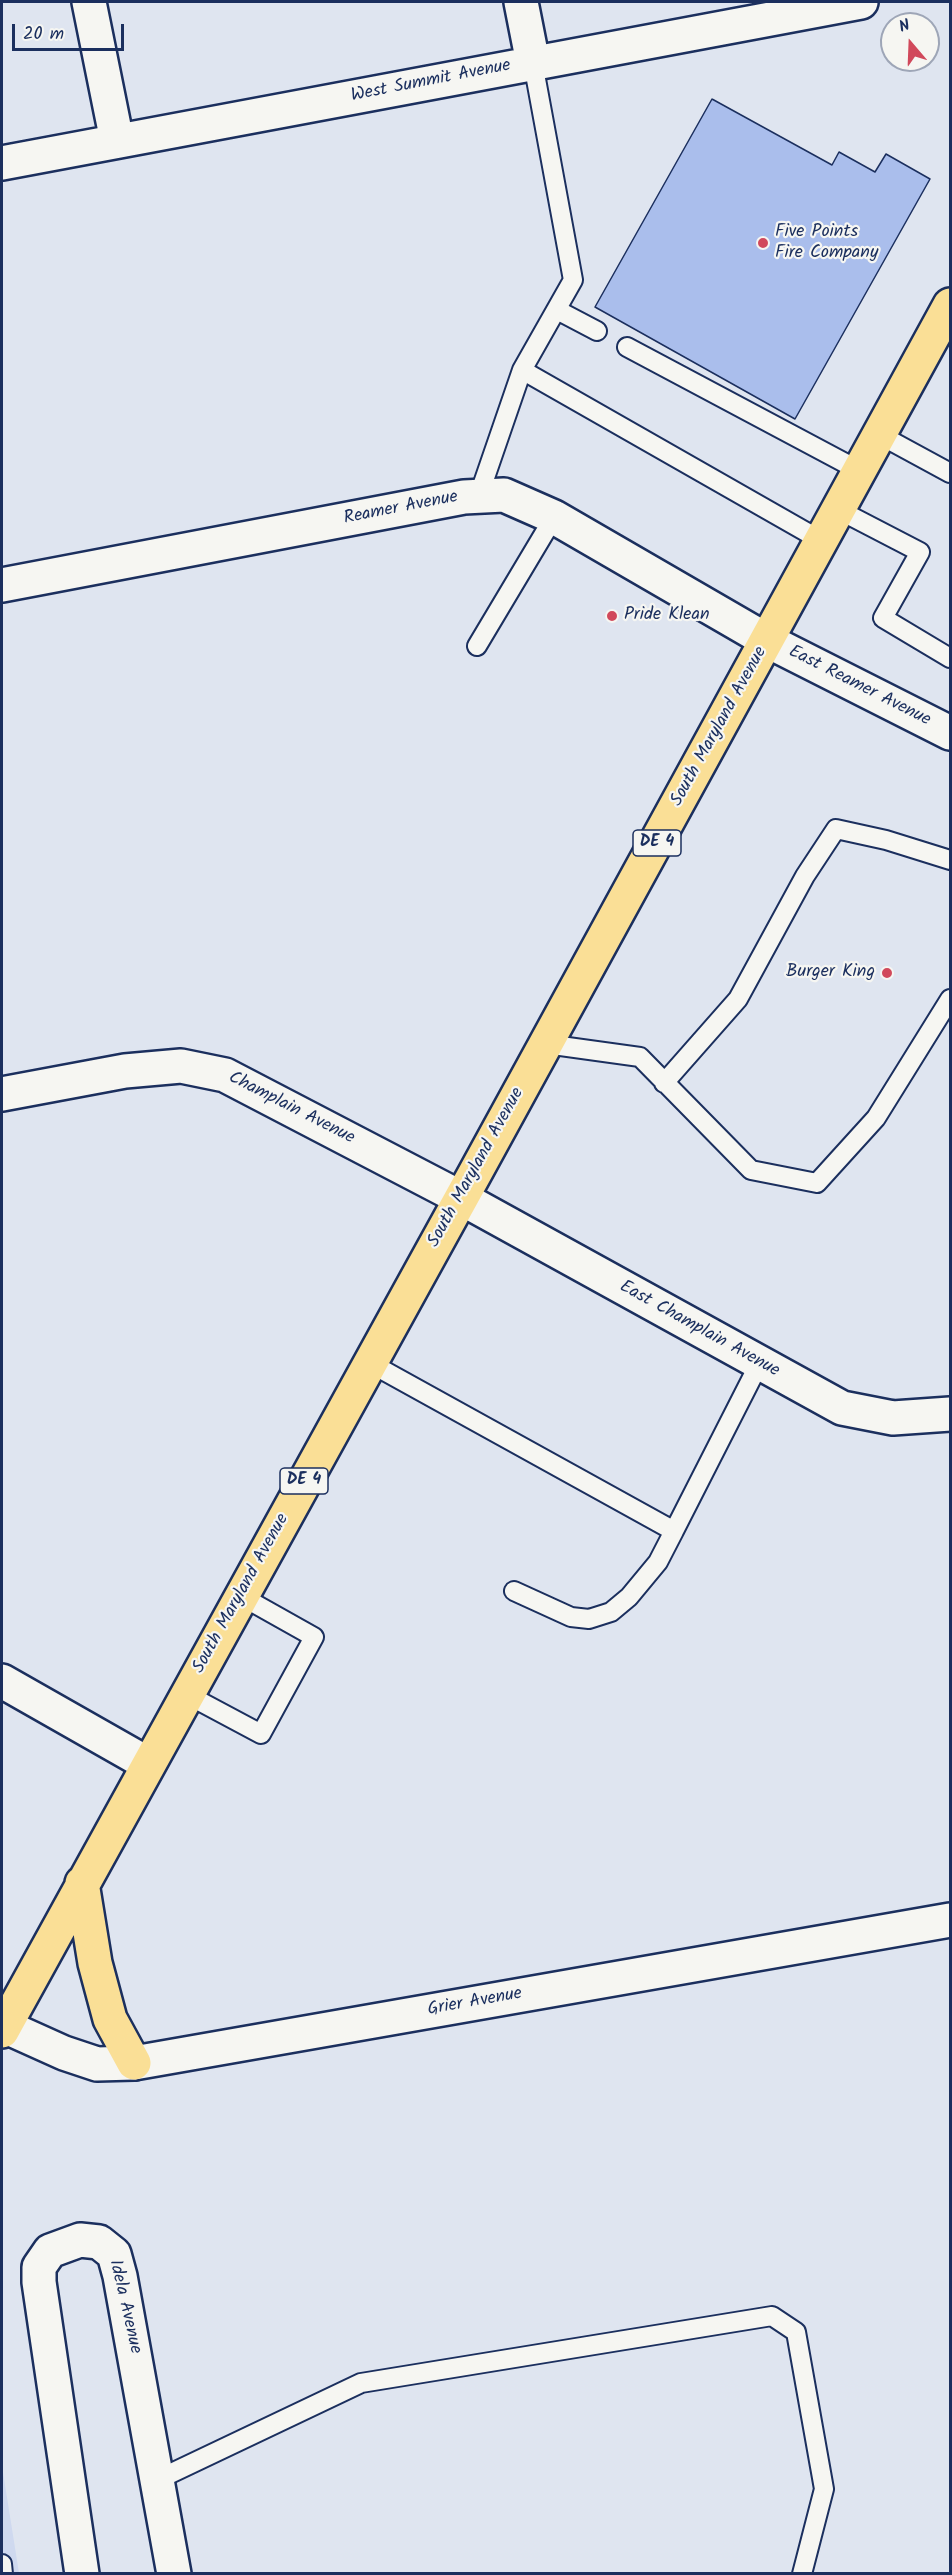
<!DOCTYPE html>
<html>
<head>
<meta charset="utf-8">
<style>
	body { margin:0 }
	#map { position:relative; width:952px; height:2575px; overflow:hidden; background:#dfe5f0; font-family:Kalam,sans-serif }
	canvas { display:block }
	.frame { position:absolute; inset:0; border:3px solid #1b2f5e; pointer-events:none }
	.north { position:absolute; left:880px; top:12px; width:60px; height:60px; box-sizing:border-box; background:#f6f6f2; border:2px solid #9ea6b7; border-radius:50%; rotate:341deg; font-size:16px; font-weight:700; line-height:24px; text-align:center; color:#1b2f5e }
	.north::after { content:''; display:block; margin:auto; width:21px; height:27px; background:#d1495b; clip-path:polygon(50% 0,100% 100%,50% 72%,0 100%) }
	.scale { position:absolute; left:12px; top:24px; width:112px; height:27px; box-sizing:border-box; border:3px solid #1b2f5e; border-top:0; padding-left:8px; font-size:18px; line-height:21px; white-space:nowrap; color:#1b2f5e; -webkit-text-stroke:4px #f6f6f2; paint-order:stroke }
</style>
</head>
<body>
<div id="map">
<canvas width="952" height="2575"></canvas>
<div class="frame"></div>
<div class="north">N</div>
<div class="scale">20 m</div>
</div>
<script>
const c = document.querySelector('canvas').getContext('2d');
c.lineJoin = 'round';
function paint(path, color) { c.fillStyle = color; c.fill(path, 'evenodd'); }
const poly = rows => new Path2D(rows.map(r => 'M' + r).join(''));
function strokePath(path, color, width, dash) { c.strokeStyle = color; c.lineWidth = width; c.lineCap = dash ? 'butt' : 'round'; c.setLineDash(dash || []); c.stroke(path); }
function write(font, color, halo, rows, align = 'center') {
  c.font = font + ' Kalam,sans-serif'; c.lineWidth = 4.5; c.setLineDash([]); c.textBaseline = 'middle'; c.strokeStyle = halo; c.fillStyle = color; for (const [text, x, y, turn = 0] of rows) {
    c.save(); c.translate(x, y); c.rotate((+turn || 0) * Math.PI / 180); c.textAlign = isNaN(turn) ? turn : align; if (halo) c.strokeText(text, 0, 0); c.fillText(text, 0, 0); c.restore();
  }
}
paint(poly([
	[2,2466,19,2573,2,2573]
]), '#cfd9ef');
const building = poly([
	[712,99,832,165,839,152,875,172,886,154,930,179,795,419,595,307,712,99]
]);
paint(building, '#aabeec');
strokePath(building, '#1b2f5e', 1.5);
const service = poly([
	[557,310,597,331],
	[627,347,860,471],
	[522,370,822,541],
	[880,435,950,473],
	[479,495,522,370,573,280,533,63],
	[839,510,920,552,883,618,950,658],
	[477,646,554,517],
	[546,1044,640,1057,751,1170,817,1183,876,1118,950,999],
	[664,1083,738,999,805,876,836,829,886,840,950,860],
	[370,1363,674,1531,759,1364],
	[514,1591,571,1617,589,1619,611,1612,629,1597,658,1562,674,1531],
	[186,1694,261,1734,314,1637,241,1596],
	[157,2480,361,2383,772,2316,796,2332,824,2489,802,2574],
	[2,2564,3,2574]
]);
const minor = poly([
	[89,2,117,141],
	[521,2,533,63],
	[2,163,861,2],
	[2,585,464,497,504,495,554,517,768,641,950,733],
	[2,1094,125,1071,181,1066,225,1075,461,1198,842,1408,893,1418,950,1414],
	[2,1681,148,1764],
	[4,2026,64,2053,97,2064,134,2063,950,1920],
	[82,2574,39,2282,39,2267,50,2251,80,2240,99,2242,114,2254,120,2276,174,2574]
]);
const primary = poly([
	[82,1883,95,1963,110,2019,134,2063],
	[2,2031,474,1175,950,305]
]);
strokePath(service, '#1b2f5e', 22);
strokePath(minor, '#1b2f5e', 38);
strokePath(primary, '#1b2f5e', 38);
strokePath(service, '#f6f6f2', 18);
strokePath(minor, '#f6f6f2', 33);
strokePath(primary, '#fadf96', 33);
for (const [x, y, r, color] of [
	[763,243,6,"#d1495b"],
	[612,616,6,"#d1495b"],
	[887,973,6,"#d1495b"]
]) { const dot = new Path2D(); dot.arc(x, y, r, 0, 2 * Math.PI); c.fillStyle = color; c.fill(dot); strokePath(dot, '#f6f6f2', 2); }
for (const [x, y, w] of [
	[657,843,48],
	[304,1481,48]
]) { const box = new Path2D(); box.roundRect(x - w / 2, y - 13, w, 26, 4.5); c.fillStyle = '#f6f6f2'; c.fill(box); strokePath(box, '#1b2f5e', 1.5); }
write('bold 16px', '#1b2f5e', null, [
	["DE 4",657,843],
	["DE 4",304,1481]
]);
write('18px', '#1b2f5e', '#f6f6f2', [
	["West Summit Avenue",431,82,-11],
	["Reamer Avenue",401,509,-11],
	["East Reamer Avenue",859,687,27],
	["South Maryland Avenue",720,727,-61],
	["Champlain Avenue",291,1109,27],
	["South Maryland Avenue",477,1168,-61],
	["East Champlain Avenue",699,1330,29],
	["South Maryland Avenue",242,1594,-61],
	["Grier Avenue",475,2003,-10],
	["Idela Avenue",124,2307,77]
]);
write('18px', '#1b2f5e', '#f6f6f2', [
	["Five Points",775,233],
	["Fire Company",775,254],
	["Pride Klean",624,616],
	["Burger King",875,973,"right"]
], 'left');
</script>
</body>
</html>
